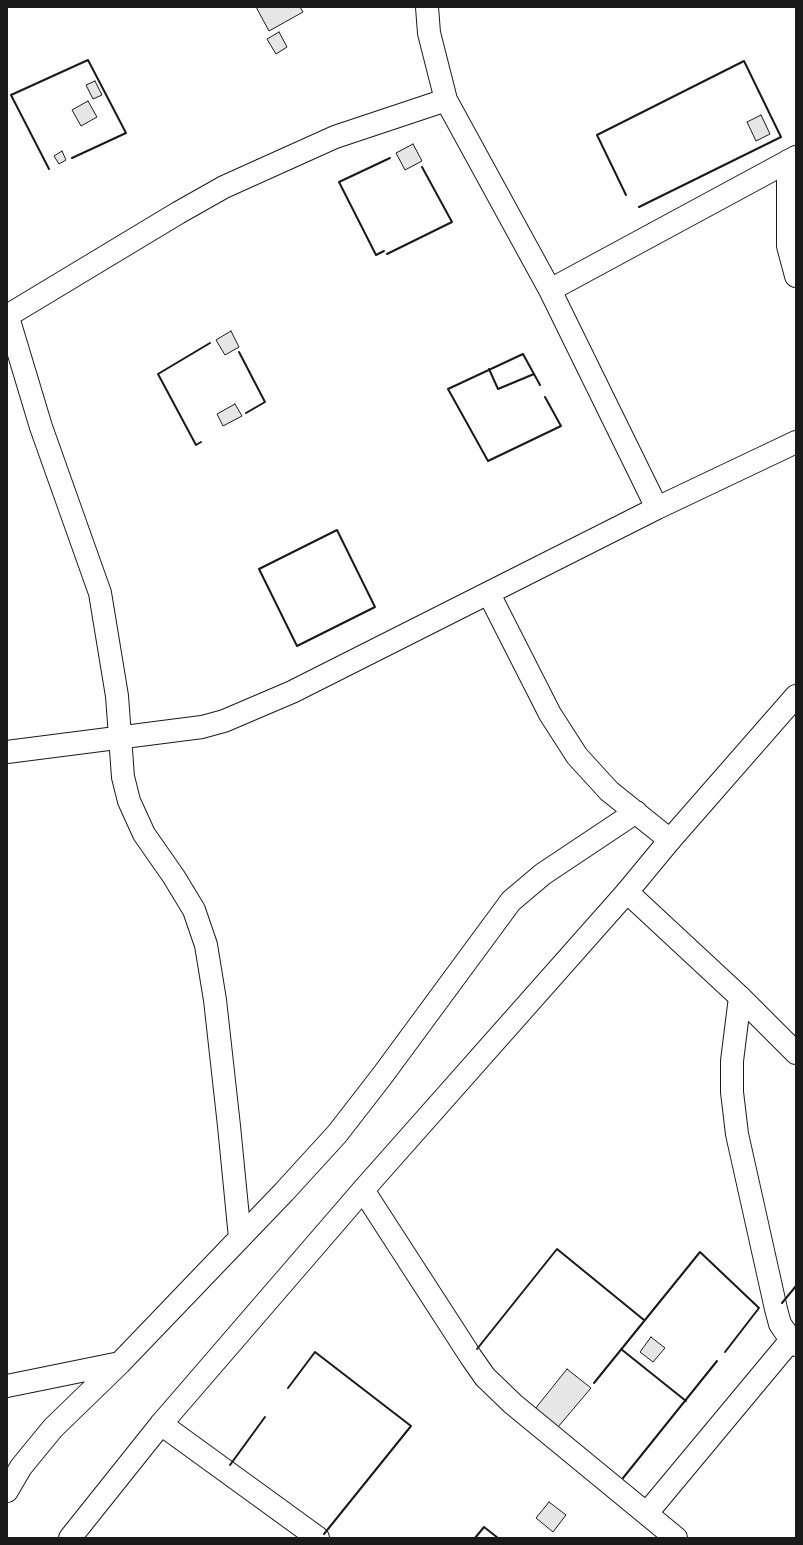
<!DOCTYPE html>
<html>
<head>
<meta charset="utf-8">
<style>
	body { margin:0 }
	#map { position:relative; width:803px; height:1545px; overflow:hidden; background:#fff; font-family:Barlow,sans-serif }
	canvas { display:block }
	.frame { position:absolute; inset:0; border:8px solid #1a1a1a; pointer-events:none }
</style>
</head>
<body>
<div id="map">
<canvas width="803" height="1545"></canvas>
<div class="frame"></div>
</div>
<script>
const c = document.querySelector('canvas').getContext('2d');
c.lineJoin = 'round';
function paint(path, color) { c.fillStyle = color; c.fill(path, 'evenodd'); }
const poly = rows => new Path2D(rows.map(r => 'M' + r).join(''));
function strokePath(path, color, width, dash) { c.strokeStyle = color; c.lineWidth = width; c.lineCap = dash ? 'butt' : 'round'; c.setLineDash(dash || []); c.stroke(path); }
const building = poly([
	[256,7,300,7,303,12,269,31,256,7],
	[279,32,287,47,276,54,267,39,279,32],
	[95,81,102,95,93,99,86,85,95,81],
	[88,101,97,117,81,126,72,110,88,101],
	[761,115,770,134,756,141,747,122,761,115],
	[413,144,422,161,405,170,396,153,413,144],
	[62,151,66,160,59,164,54,156,62,151],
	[231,331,239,347,225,355,216,340,231,331],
	[235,404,242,416,223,426,217,414,235,404],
	[651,1337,665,1348,653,1362,640,1352,651,1337],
	[567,1369,591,1388,558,1427,535,1409,567,1369],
	[549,1502,566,1515,553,1532,536,1518,549,1502]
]);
paint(building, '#e6e6e6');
strokePath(building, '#1a1a1a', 1);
const minor = poly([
	[427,7,429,33,446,100,550,290,657,508],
	[788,161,788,246,796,276],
	[550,290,796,157],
	[7,314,41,427,100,593,117,696,123,777,129,801,144,834,174,877,194,910,206,945,215,1000,229,1126,240,1238],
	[7,316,178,213,224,187,335,137,446,100],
	[489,594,550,714,577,756,609,791,670,840],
	[7,752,202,727,224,721,292,692,657,508,796,442],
	[627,892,740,997,796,1053],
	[740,997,732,1061,732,1092,737,1134,776,1309,780,1324,791,1340,796,1345],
	[363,1190,471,1357,485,1377,513,1404,676,1538],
	[7,1386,120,1363],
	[161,1424,318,1538],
	[7,1491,21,1467,53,1428,120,1363,284,1192,337,1134,382,1076,511,901,543,874,636,812],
	[647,1513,791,1340]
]);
const tertiary = poly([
	[70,1538,161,1424,363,1190,627,892,670,840,796,696]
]);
strokePath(minor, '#1a1a1a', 24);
strokePath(tertiary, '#1a1a1a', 24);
strokePath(minor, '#fff', 22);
strokePath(tertiary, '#fff', 22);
strokePath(poly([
	[49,169,11,95,88,60,126,133,72,158],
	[626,195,597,135,744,61,781,137,639,207],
	[384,251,376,255,339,182,390,158],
	[387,254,452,222,422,167],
	[239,352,265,402,246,413],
	[489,369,498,389,534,374],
	[540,385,523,354,448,389,488,461,561,426,545,397],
	[201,442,196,445,158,374,210,343],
	[337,530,375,607,297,646,259,569,337,530],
	[782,1303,796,1286],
	[477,1349,557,1249,644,1320],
	[621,1349,686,1401],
	[594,1383,700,1252,759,1308,725,1352],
	[288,1388,315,1352,411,1426,324,1534],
	[230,1465,265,1417],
	[623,1478,717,1361],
	[475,1538,484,1527,498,1538]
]), '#1a1a1a', 2);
</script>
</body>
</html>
